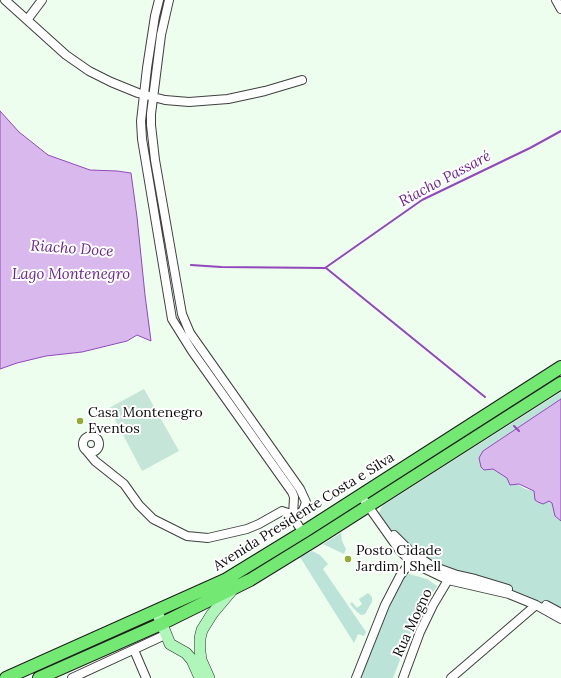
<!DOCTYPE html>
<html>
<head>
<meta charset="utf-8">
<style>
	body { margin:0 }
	canvas { display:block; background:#edfdee }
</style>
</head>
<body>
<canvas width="561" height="678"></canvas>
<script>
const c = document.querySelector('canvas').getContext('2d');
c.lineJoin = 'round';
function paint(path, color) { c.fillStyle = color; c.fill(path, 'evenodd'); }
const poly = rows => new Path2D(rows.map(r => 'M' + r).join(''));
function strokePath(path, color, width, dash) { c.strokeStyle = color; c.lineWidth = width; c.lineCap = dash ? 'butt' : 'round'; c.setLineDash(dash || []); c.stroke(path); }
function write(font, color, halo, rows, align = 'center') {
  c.font = font + ' Lora,serif'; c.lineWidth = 4; c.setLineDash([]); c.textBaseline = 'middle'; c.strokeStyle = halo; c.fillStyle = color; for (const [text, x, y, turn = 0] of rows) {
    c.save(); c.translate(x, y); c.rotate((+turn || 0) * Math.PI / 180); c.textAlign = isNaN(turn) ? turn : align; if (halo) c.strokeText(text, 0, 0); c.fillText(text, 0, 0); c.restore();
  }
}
paint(poly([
	[561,392,561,399,483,451,493,469,525,489,534,491,535,500,549,501,552,503,555,516,561,521,561,613,535,599,515,591,442,570,395,536,379,513,382,506],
	[341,533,342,541,346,549,344,554,323,544],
	[312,551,320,555,328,564,323,569,366,632,364,636,358,634,354,643,300,557],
	[409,574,427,579,437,586,421,610,410,634,393,678,361,678,381,623,401,583,406,575],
	[368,593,372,597,372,602,365,614,361,615,356,611,350,604,352,602,357,608,362,604,359,599]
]), '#bbe3d8');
paint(poly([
	[144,389,179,451,142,471,109,408]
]), '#c5e5d9');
const water = poly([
	[0,111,19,132,48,155,90,170,117,171,131,173,137,217,145,295,151,341,137,335,127,341,82,352,46,356,17,363,0,369,0,111],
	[561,399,561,521,555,516,552,503,549,501,543,504,538,502,535,500,534,491,519,484,510,485,507,478,493,469,484,470,481,467,479,458,483,451,561,399]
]);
paint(water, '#d9b8ee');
strokePath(water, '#9248bc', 1);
strokePath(poly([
	[191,265,221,267,325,268],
	[325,268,422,200,530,148,561,131],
	[326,268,485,397],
	[514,426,519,431]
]), '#9248bc', 2);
const street = poly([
	[5,0,66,55,89,71,111,82,138,93,165,100,189,102,228,99,265,91,302,80],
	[159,0,155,16,147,68,141,121,142,139,172,319,192,351,292,492,294,497,293,517],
	[169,0,161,35,151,114,151,125,155,160,182,314,190,333,300,489,306,502,304,508,302,512,293,517],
	[556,0,561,9],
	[27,20,42,0],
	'83 444a8 8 0 1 1 16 0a8 8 0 1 1-16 0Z',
	[86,450,95,461,124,484,139,505,153,519,187,536,208,538,247,529,259,524,282,511,288,513,293,517,303,533],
	[361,496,400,551,411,561,423,568,448,580,509,594,536,605,561,619],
	[394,535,411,552,432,566,457,575,475,579,508,589],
	[546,605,561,613],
	[134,650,146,678],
	[72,678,165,635],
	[356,678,385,605,400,576,411,561],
	[403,678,420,632,433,605,448,580],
	[451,678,536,605]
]);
const secondary = poly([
	[157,612,170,644,186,653,192,660,200,678],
	[209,678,201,660,200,652,200,638,202,630,212,614,233,589]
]);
const primary = poly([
	[6,678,225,580,305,531,561,367],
	[39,678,161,624,250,580,315,540,561,383]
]);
strokePath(street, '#3f3f3f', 10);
strokePath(secondary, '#2e2e2e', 12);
strokePath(primary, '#1d1d1d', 14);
strokePath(street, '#fff', 8);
strokePath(secondary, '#b0f5b9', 11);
strokePath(primary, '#73e872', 12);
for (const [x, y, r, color] of [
	[80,421,4,"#94ab35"],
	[348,559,4,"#94ab35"]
]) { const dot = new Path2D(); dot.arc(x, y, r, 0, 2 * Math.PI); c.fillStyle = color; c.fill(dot); strokePath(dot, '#fff', 1.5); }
write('14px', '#0c0c0c', '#fff', [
	["Casa Montenegro",88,413],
	["Eventos",88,429],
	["Posto Cidade",356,551],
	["Jardim | Shell",356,567]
], 'left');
write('14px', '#0c0c0c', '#fff', [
	["Avenida Presidente Costa e Silva",304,512,-32],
	["Rua Mogno",413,623,-65]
]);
write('italic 15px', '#6c258e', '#fff', [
	["Riacho Passaré",445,179,-28],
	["Riacho Doce",72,249,4],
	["Lago Montenegro",71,275]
]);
</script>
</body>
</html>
